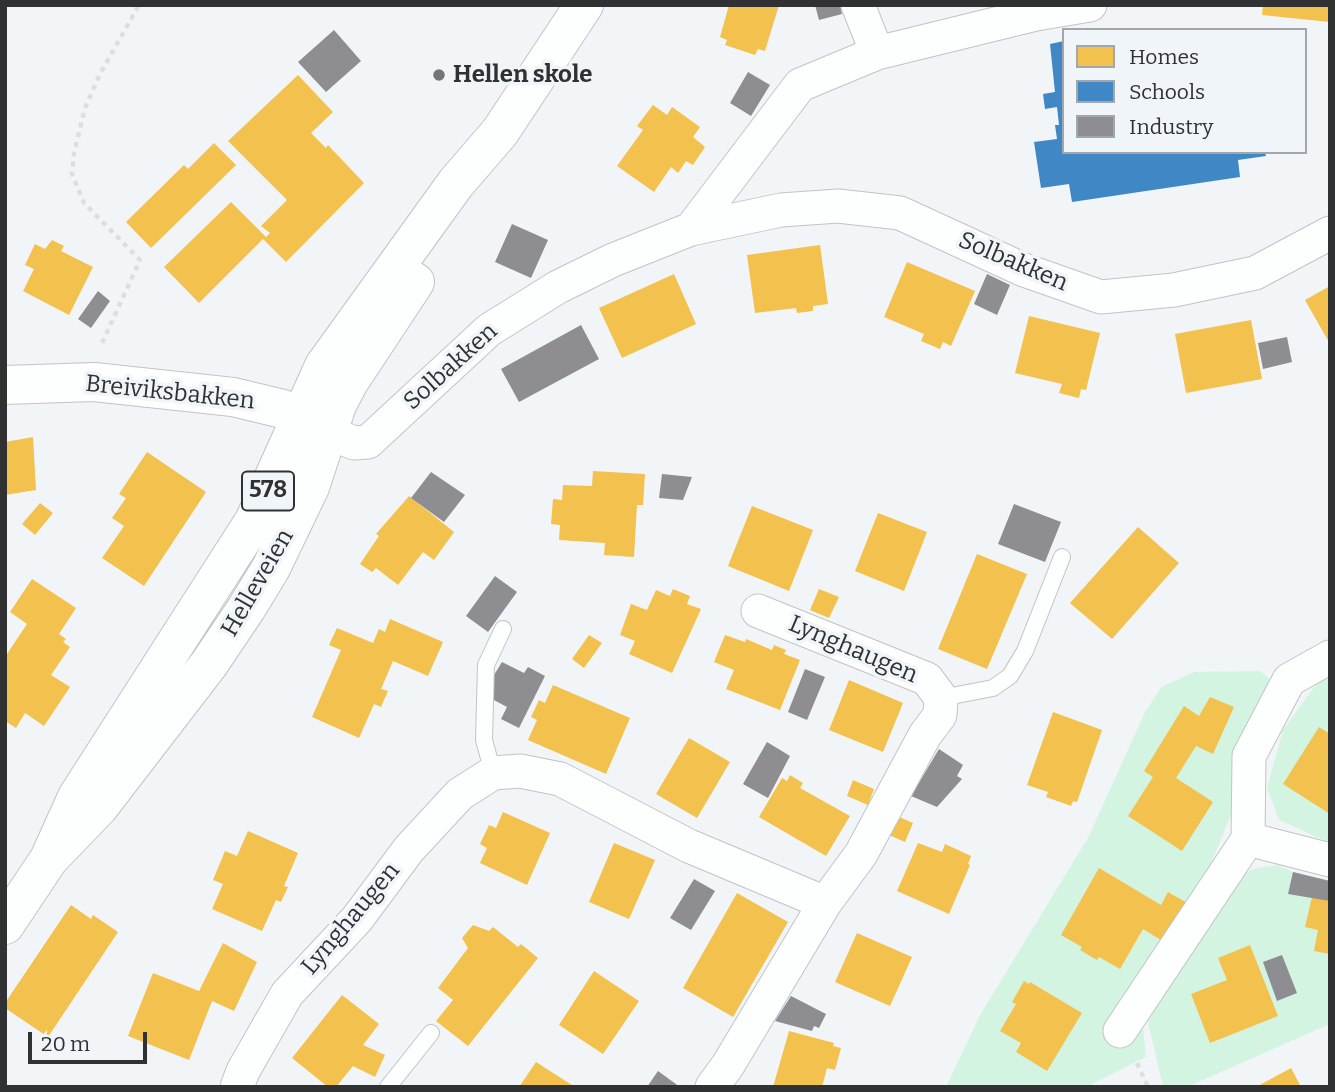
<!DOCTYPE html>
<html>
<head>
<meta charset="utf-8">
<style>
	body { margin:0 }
	#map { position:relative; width:1335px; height:1092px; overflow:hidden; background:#f2f5f7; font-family:Bitter,serif }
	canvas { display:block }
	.frame { position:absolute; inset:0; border:7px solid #2f3133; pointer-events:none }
	.legend { position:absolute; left:1062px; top:28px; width:245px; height:126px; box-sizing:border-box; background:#f0f5f9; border:2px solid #a3a7aa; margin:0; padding:9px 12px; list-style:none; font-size:21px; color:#2f3133 }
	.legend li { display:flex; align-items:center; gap:14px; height:35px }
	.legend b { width:35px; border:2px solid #a3a7aa }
	.scale { position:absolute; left:28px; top:1032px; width:119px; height:32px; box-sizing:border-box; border:4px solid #2f3133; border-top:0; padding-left:9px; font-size:21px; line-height:24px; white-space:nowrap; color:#2f3133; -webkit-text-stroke:5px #f0f5f9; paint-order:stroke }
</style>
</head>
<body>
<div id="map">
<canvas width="1335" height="1092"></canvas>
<div class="frame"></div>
<ul class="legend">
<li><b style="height:19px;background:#f2c14e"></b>Homes</li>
<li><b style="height:19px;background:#3f88c5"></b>Schools</li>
<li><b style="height:19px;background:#8d8d92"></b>Industry</li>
</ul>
<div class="scale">20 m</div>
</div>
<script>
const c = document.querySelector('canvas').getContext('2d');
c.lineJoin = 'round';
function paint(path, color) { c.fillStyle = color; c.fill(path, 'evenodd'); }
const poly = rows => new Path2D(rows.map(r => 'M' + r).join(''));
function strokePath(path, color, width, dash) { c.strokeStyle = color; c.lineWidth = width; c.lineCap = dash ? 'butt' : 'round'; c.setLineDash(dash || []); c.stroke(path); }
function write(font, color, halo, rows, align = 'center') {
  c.font = font + ' Bitter,serif'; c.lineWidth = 7; c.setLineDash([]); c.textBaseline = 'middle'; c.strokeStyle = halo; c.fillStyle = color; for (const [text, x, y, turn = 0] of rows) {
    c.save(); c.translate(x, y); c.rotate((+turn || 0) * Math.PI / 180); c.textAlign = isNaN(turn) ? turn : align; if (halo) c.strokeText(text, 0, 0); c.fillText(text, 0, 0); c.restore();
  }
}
paint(poly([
	[1260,671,1273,682,1247,745,1231,815,1198,895,1140,997,1146,1057,1086,1087,946,1087,980,1015,1089,836,1144,714,1161,687,1194,672],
	[1330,678,1330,843,1279,820,1267,788,1283,730,1317,683],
	[1277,865,1293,872,1330,881,1330,1024,1187,1087,1163,1087,1148,1022,1204,922,1241,874,1257,868]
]), '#d4f4e2');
paint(poly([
	[729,5,779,5,765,51,758,49,755,55,725,45,727,40,720,37],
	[1263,5,1330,5,1330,22,1262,15],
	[298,75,333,112,311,133,326,148,328,145,364,183,286,262,263,239,199,303,164,267,231,202,266,237,270,233,261,226,287,200,228,141],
	[653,105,667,115,672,107,700,127,693,137,705,147,693,165,686,161,678,173,671,167,654,192,617,166,643,130,637,126],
	[214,143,236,165,151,248,126,222,184,165,188,169],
	[52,240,64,246,61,251,93,267,69,315,23,291,34,269,25,265,35,244,45,249],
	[820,245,828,304,813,306,813,311,797,313,796,308,755,313,747,255],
	[907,262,975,291,951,346,943,342,940,349,921,341,924,334,884,317],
	[674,274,696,324,622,358,599,308],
	[1330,286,1330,344,1305,300],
	[1029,316,1100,333,1086,390,1081,389,1079,398,1059,393,1062,384,1015,373],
	[1251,320,1262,379,1186,393,1175,334],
	[33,437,36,490,5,495,5,442],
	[147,452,206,492,144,586,102,558,124,526,112,518,126,498,119,494],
	[593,471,645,474,643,505,637,505,634,557,604,555,605,543,559,540,560,525,551,524,553,499,562,500,563,485,592,486],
	[409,496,454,532,434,560,423,552,398,585,376,568,372,572,360,564,379,536,376,534],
	[40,503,53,513,35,535,22,524],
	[752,506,813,530,789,591,728,566],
	[878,513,927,532,904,591,855,571],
	[1138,527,1179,563,1112,639,1070,603],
	[977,554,1027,574,987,669,938,649],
	[32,579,76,608,59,634,66,639,63,642,70,647,51,675,70,687,44,726,25,713,16,728,5,721,5,657,27,624,10,612],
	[673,589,690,596,687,604,701,609,672,673,629,654,635,641,620,635,631,604,647,610,656,590,670,596],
	[819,589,839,597,829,618,810,610],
	[390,619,443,642,428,676,393,661,381,689,388,691,381,707,374,704,359,738,312,717,341,650,329,645,337,628,373,643,379,629,385,632],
	[589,635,602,643,584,668,572,659],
	[725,635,745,642,746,639,772,650,774,645,786,650,784,654,800,660,780,710,726,689,734,670,714,662],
	[849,680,903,703,883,752,829,730],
	[553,685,630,718,606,774,528,740,537,720,531,717,539,700,545,703],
	[1210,697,1234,707,1213,754,1196,746,1176,778,1213,802,1182,851,1128,816,1153,777,1144,771,1184,706,1199,716],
	[1053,712,1102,730,1077,802,1073,801,1071,806,1046,797,1048,792,1027,785],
	[1319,727,1330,734,1330,814,1283,784],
	[689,738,730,762,697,818,656,794],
	[790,775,803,783,800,788,850,816,826,856,759,817,782,778,787,781],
	[853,780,874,789,868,805,847,796],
	[503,812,550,833,527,885,480,863,487,848,480,844,489,825,496,828],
	[897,816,913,823,905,842,889,835],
	[248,831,298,853,284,886,288,887,281,902,276,900,262,931,212,909,223,884,213,880,225,851,237,856],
	[614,843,655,860,629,919,589,902],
	[918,843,942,852,945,844,971,856,968,864,970,865,949,914,897,891],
	[1099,868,1161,905,1168,892,1187,903,1164,942,1143,929,1120,969,1099,957,1097,960,1080,950,1082,947,1061,935],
	[737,893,788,922,733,1017,683,988],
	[1312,897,1330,901,1330,954,1314,951,1318,930,1305,927],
	[71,905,91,919,93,915,118,932,48,1037,5,1008,5,1003],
	[473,925,489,931,493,927,518,947,521,944,538,958,468,1046,436,1021,453,1000,438,988,468,948,462,938],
	[857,933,912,957,890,1006,835,982],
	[223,943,257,962,234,1011,212,1001,189,1060,128,1036,153,973,199,991],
	[1250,945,1278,1016,1210,1043,1191,994,1227,980,1218,958],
	[594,971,639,1001,603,1054,559,1025],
	[1024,981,1029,984,1030,982,1082,1013,1047,1071,1016,1052,1021,1043,1000,1031,1016,1004,1012,1002],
	[342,995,379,1024,363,1045,385,1055,375,1077,353,1066,336,1087,328,1087,292,1058],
	[789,1031,834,1043,833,1046,841,1048,835,1070,827,1068,822,1087,773,1087],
	[536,1062,575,1087,519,1087],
	[1291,1068,1301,1087,1256,1087]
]), '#f2c14e');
paint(poly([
	[1064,41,1064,152,1265,152,1266,156,1238,160,1240,177,1072,202,1069,184,1041,188,1034,142,1057,139,1055,125,1059,125,1057,107,1045,109,1043,94,1055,92,1050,44]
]), '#3f88c5');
paint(poly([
	[815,5,840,5,842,14,819,20],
	[334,30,361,61,326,92,298,62],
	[748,72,770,85,751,116,730,103],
	[512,224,548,240,531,278,495,262],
	[987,274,1010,285,997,315,974,304],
	[98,291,110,301,91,328,78,319],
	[581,325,599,359,519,402,501,369],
	[1287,337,1292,362,1263,369,1258,343],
	[431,472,465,495,444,522,411,498],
	[662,474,692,477,683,500,659,498],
	[1014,504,1061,522,1045,562,998,544],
	[495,576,517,592,488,632,466,616],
	[502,662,524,673,528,667,545,676,519,728,501,719,507,707,492,699,494,675],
	[805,669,825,677,807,720,788,712],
	[767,742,790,756,768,798,743,784],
	[939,749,963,765,957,776,962,779,937,807,911,796],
	[1293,872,1330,881,1330,901,1288,894],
	[694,879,715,891,691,930,670,918],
	[1282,955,1297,993,1277,1001,1263,962],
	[791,996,826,1014,819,1028,814,1026,812,1031,775,1021],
	[658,1071,680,1087,647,1087]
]), '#8d8d92');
const lane = poly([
	[941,698,993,688,1010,676,1025,651,1062,557],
	[493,773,484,740,486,665,503,629],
	[388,1087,431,1033]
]);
const street = poly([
	[877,53,1036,14,1090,5],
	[691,229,800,85,877,53,858,5],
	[328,432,354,443,368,442,489,330,558,287,613,260,691,229,781,210,838,206,900,213,1024,270,1101,297,1174,290,1255,273,1330,233],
	[758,611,927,679,941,698,940,715,925,735,861,854,825,903],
	[1330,657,1289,680,1249,756,1248,839,1330,860],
	[1120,1031,1248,839],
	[237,1087,243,1071,287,994,357,919,409,849,460,794,493,773,520,771,560,779,689,846,825,903,728,1065,712,1087]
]);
const secondary = poly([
	[5,385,94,382,233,397,283,409,328,432]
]);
const primary = poly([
	[49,859,77,797,254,521,324,366,456,183,500,132,584,5],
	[5,925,49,859,99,807,209,664,246,609,271,568,310,487,337,405,349,382,415,282]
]);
strokePath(lane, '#c1c4c5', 18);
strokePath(street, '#c1c4c5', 35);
strokePath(secondary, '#c1c4c5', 40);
strokePath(primary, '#c1c4c5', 40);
strokePath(poly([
	[102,343,140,260,84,203,72,174,74,153,85,108,100,74,139,5],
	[1137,1063,1148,1087]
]), '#dedede', 4.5, [5, 5]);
strokePath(lane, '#fdfefe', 16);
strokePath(street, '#fdfefe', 33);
strokePath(secondary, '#fdfefe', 38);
strokePath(primary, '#fdfefe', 38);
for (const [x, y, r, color] of [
	[439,75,7,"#737678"]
]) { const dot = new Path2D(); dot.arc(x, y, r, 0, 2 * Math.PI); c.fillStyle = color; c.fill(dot); strokePath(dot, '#f0f5f9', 2.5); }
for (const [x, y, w] of [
	[268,491,52]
]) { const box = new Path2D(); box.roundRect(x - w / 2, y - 19.5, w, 39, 5); c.fillStyle = '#f0f5f9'; c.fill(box); strokePath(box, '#2f3133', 2); }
write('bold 23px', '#2f3133', null, [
	["578",268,491]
]);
write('bold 24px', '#2f3133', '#f0f5f9', [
	["Hellen skole",453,75]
], 'left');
write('24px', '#2f3133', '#f0f5f9', [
	["Solbakken",1013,262,23],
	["Solbakken",451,367,-42],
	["Breiviksbakken",170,393,6],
	["Helleveien",258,583,-60],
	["Lynghaugen",853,650,23],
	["Lynghaugen",351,919,-50]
]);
</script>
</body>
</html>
